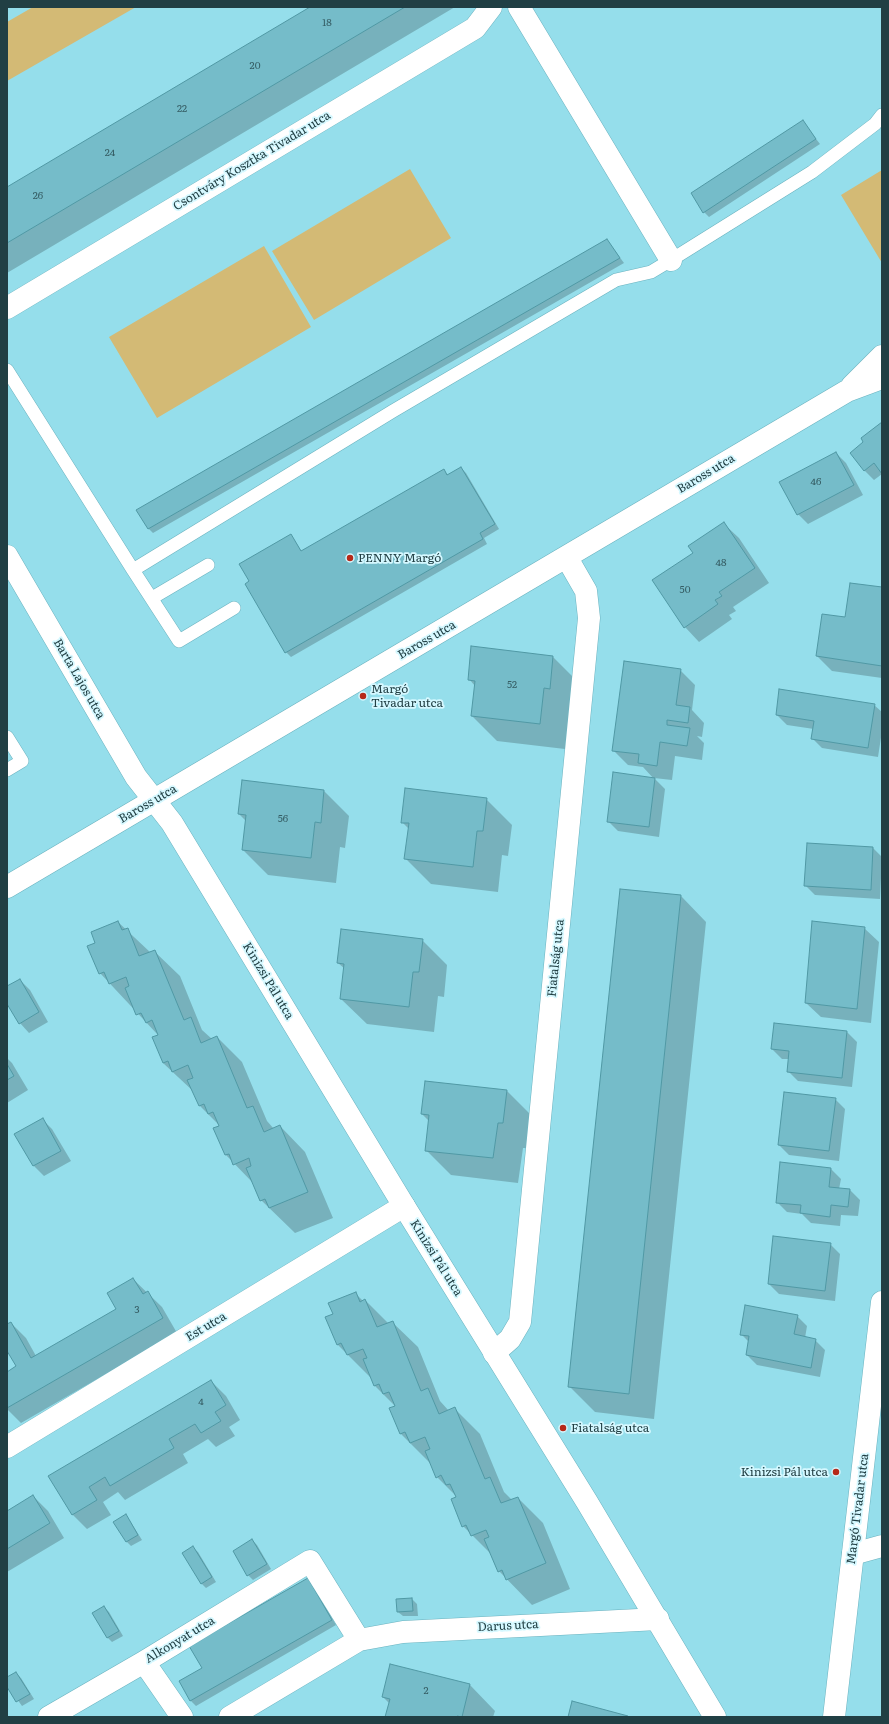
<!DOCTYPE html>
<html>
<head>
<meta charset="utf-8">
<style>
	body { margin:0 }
	#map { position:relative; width:889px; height:1724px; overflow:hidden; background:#95deeb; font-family:Literata,serif }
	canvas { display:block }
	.frame { position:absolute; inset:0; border:8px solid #213f44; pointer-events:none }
</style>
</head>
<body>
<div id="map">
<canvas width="889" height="1724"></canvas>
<div class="frame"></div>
</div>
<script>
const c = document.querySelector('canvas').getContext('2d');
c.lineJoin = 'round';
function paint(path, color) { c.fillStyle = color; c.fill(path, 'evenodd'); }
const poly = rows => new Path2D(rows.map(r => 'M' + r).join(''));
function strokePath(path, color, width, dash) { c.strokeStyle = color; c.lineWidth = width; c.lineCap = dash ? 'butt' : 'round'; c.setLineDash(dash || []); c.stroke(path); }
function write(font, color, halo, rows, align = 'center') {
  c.font = font + ' Literata,serif'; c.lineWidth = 3.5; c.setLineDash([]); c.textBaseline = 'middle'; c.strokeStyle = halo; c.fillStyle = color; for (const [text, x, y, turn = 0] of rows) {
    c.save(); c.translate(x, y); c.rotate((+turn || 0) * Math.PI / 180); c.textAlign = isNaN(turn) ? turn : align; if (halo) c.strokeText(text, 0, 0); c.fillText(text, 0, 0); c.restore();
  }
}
paint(poly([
	[33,7,136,7,7,81,7,22],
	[410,169,451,238,314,320,272,251],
	[882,170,882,263,841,195],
	[264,246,311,327,157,418,109,337]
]), '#d3ba75');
paint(poly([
	[312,7,455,7,7,273,7,188],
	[803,122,820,144,709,217,704,212,692,193],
	[607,240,624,263,153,533,148,528],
	[882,423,882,474,874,480,864,470,865,442],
	[836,453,846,463,863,495,808,524,798,514],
	[461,468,466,473,499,529,484,538,487,544,291,657,286,652,251,582,291,535,302,552,444,470,448,475],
	[724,524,739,538,769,583,733,607,736,611,729,615,732,619,699,642,685,627,694,554],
	[882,588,882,678,832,671,817,656,846,618],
	[472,647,553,657,578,682,569,713,565,749,497,741,472,716,475,686,469,679],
	[680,670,695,685,692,710,704,723,702,737,697,736,704,743,702,760,675,756,672,780,654,778,665,789,659,837,618,831,608,821,654,779,643,767,628,765,613,750],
	[874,705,882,712,882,731,878,757,822,748,812,738,814,729,787,725,777,715],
	[324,791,349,816,345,848,340,847,336,883,268,875,243,850,246,821,239,814],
	[486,799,512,825,508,856,502,855,498,892,431,884,406,859,409,829,402,822],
	[873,848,882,857,880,899,815,895,805,885],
	[681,896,706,922,654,1419,595,1412,570,1387],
	[118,922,151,953,154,951,180,976,202,1030,212,1039,217,1037,242,1062,267,1121,274,1129,280,1126,305,1152,333,1218,295,1233,261,1200,254,1184,226,1155,214,1129,220,1126,200,1106,193,1091,163,1063,158,1035,100,973,96,943],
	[864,928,879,942,871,1023,821,1017,806,1003],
	[422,940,447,965,444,997,438,996,434,1032,367,1024,341,999,345,969,338,963],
	[20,980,30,990,48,1022,29,1033,20,1023,7,1002,7,987],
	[847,1032,857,1042,852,1087,798,1081,788,1071,789,1059,782,1059,772,1049],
	[7,1058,12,1063,28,1090,7,1103],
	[507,1091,532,1116,528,1148,523,1148,518,1183,451,1175,426,1150,429,1121,422,1114],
	[835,1099,845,1109,839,1161,789,1155,779,1145],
	[42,1119,52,1129,71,1161,44,1176,34,1166,15,1134],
	[831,1169,841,1179,839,1189,850,1190,860,1200,858,1216,841,1215,840,1226,811,1223,802,1214,787,1212,777,1202],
	[830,1244,840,1254,835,1301,779,1294,769,1284],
	[133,1279,162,1307,177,1333,21,1423,7,1409,7,1373,18,1367,7,1349,7,1325,11,1323,26,1338,36,1356,117,1310],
	[355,1293,363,1301,365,1300,389,1324,392,1322,418,1347,440,1401,449,1411,455,1409,480,1434,504,1492,512,1500,518,1498,543,1523,570,1589,532,1605,499,1571,492,1555,463,1526,457,1497,437,1477,431,1464,401,1434,396,1407,375,1386,372,1379,337,1344,334,1314],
	[797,1316,807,1326,805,1338,815,1340,825,1350,820,1377,757,1365,747,1355,749,1342,741,1334],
	[211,1381,226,1396,240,1420,229,1427,235,1436,216,1447,208,1439,183,1454,188,1463,125,1500,118,1492,103,1502,111,1515,87,1529,72,1514,50,1476],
	[33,1496,48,1511,64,1538,7,1572,7,1512],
	[125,1516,130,1521,142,1540,131,1546,127,1542],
	[252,1540,257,1545,271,1569,253,1580,248,1575],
	[193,1548,198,1552,216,1582,206,1588,201,1583],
	[313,1584,336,1625,196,1706,191,1701,180,1681,203,1668],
	[412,1599,417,1604,418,1616,403,1616,398,1612],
	[104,1607,109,1612,123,1636,112,1642,108,1638],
	[391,1665,470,1685,495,1711,493,1717,386,1717,389,1703,383,1697],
	[16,1673,21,1678,34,1699,22,1706,7,1685,7,1678]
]), '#0003');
const building = poly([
	[310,7,405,7,7,243,7,187,310,7],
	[803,120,816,139,703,213,691,193,803,120],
	[607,239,620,258,148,529,136,510,607,239],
	[882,422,882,474,874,463,864,471,850,453,863,442,861,438,882,422],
	[836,452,854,485,797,515,779,482,836,452],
	[461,467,495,524,480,533,483,539,285,653,245,584,249,581,239,564,291,534,301,551,444,469,447,475,461,467],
	[724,522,755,568,719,592,722,596,715,600,718,604,684,628,652,580,693,553,688,546,724,522],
	[850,583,882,587,882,666,816,656,822,614,845,617,850,583],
	[471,646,553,656,550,689,544,688,540,724,471,716,475,681,468,680,471,646],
	[624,661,681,669,676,705,690,707,688,723,667,720,667,725,690,728,687,746,660,742,657,766,638,763,639,754,612,751,624,661],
	[779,689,875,704,868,748,811,739,814,721,776,715,779,689],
	[613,772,655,778,649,827,607,822,613,772],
	[242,780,324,790,321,823,315,822,311,858,242,850,246,815,238,814,242,780],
	[405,788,487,798,483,831,477,831,473,867,404,859,409,823,401,823,405,788],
	[807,843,873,847,871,890,804,886,807,843],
	[620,889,681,895,629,1394,568,1387,620,889],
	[118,921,122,930,128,928,139,956,155,950,184,1020,191,1017,201,1043,217,1036,247,1108,253,1106,264,1132,280,1125,308,1192,269,1208,265,1199,260,1201,246,1168,251,1166,249,1158,233,1165,229,1154,225,1155,213,1128,219,1126,213,1112,208,1114,204,1104,199,1106,187,1080,193,1078,188,1065,172,1072,168,1061,163,1063,152,1037,158,1035,152,1020,146,1023,141,1013,136,1015,125,988,129,986,126,977,109,984,104,972,99,974,87,946,95,943,91,932,118,921],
	[812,921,865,927,857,1009,805,1003,812,921],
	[341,929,423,939,419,972,413,972,409,1007,340,999,344,964,337,963,341,929],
	[20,979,39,1012,19,1024,7,1004,7,986,20,979],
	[774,1023,847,1031,842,1078,787,1072,789,1051,771,1049,774,1023],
	[7,1064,14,1076,7,1080,7,1064],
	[425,1081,507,1090,503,1123,498,1123,493,1158,425,1151,429,1115,421,1114,425,1081],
	[784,1092,836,1098,829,1151,778,1145,784,1092],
	[43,1118,61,1151,33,1166,14,1134,43,1118],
	[780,1162,831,1168,829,1187,850,1189,848,1207,831,1205,830,1217,800,1213,801,1205,776,1203,780,1162],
	[773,1236,831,1243,825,1291,768,1284,773,1236],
	[133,1278,143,1294,148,1291,163,1318,7,1408,7,1372,16,1366,7,1351,7,1324,11,1322,31,1358,116,1309,107,1293,133,1278],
	[356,1292,360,1302,365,1299,377,1327,393,1321,421,1391,428,1388,439,1414,455,1407,485,1479,490,1477,501,1503,518,1497,546,1563,506,1580,502,1570,498,1572,484,1539,489,1537,486,1530,471,1536,466,1525,462,1527,451,1499,456,1497,450,1484,446,1485,441,1475,436,1478,425,1451,430,1449,425,1437,410,1443,405,1432,400,1434,389,1408,395,1406,389,1392,383,1394,379,1384,374,1386,363,1359,367,1358,363,1349,347,1355,341,1343,337,1345,325,1317,333,1314,328,1303,356,1292],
	[745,1305,798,1315,794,1334,816,1339,811,1368,746,1355,749,1336,740,1335,745,1305],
	[211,1380,226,1405,215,1412,221,1421,201,1433,195,1424,169,1439,174,1448,110,1486,105,1477,89,1487,97,1500,72,1515,48,1476,211,1380],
	[33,1495,50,1523,7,1549,7,1511,33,1495],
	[126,1514,138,1535,126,1542,113,1522,126,1514],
	[252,1539,267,1564,247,1576,233,1551,252,1539],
	[193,1546,212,1577,201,1584,182,1553,193,1546],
	[308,1578,332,1620,190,1701,179,1681,202,1668,189,1646,308,1578],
	[412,1598,413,1611,397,1612,396,1599,412,1598],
	[104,1606,119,1631,107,1638,92,1613,104,1606],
	[390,1664,470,1684,462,1717,457,1716,456,1717,385,1717,390,1699,382,1697,390,1664],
	[16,1672,30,1694,16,1702,7,1687,7,1677,16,1672],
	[572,1701,628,1716,628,1717,568,1717,572,1701]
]);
paint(building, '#75bcc9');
strokePath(building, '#5098a4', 1);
const service = poly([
	[7,370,133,570,393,411,616,280,651,272,671,260,812,172,875,124,882,115],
	[133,570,179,641,234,608],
	[152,598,208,565],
	[7,737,22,761,7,770]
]);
const minor = poly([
	[519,7,671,260],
	[7,308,475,28,491,7],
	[852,386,882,356],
	[7,887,847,391,882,378],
	[494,1353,510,1339,520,1322,589,618,586,591,567,558],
	[7,1447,404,1206],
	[853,1554,882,1546],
	[144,1662,182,1717],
	[49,1717,144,1662,310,1561,359,1640],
	[230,1717,359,1640,403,1632,658,1619]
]);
const tertiary = poly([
	[7,556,136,777,172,823,404,1206,587,1502,715,1717],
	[834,1717,882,1302]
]);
strokePath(service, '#6ab2bf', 14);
strokePath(minor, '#6ab2bf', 23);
strokePath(tertiary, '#6ab2bf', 23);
strokePath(service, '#fff', 13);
strokePath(minor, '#fff', 22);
strokePath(tertiary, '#fff', 22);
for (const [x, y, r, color] of [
	[350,558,4,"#b62919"],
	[363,696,4,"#b62919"],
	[563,1428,4,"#b62919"],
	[836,1472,4,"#b62919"]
]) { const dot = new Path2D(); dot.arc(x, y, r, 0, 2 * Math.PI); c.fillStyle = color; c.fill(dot); strokePath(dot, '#d5f8ff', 1.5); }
write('10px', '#365e65', null, [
	["18",327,23],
	["20",255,66],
	["22",182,109],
	["24",110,153],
	["26",38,196],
	["46",816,482],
	["48",721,563],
	["50",685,590],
	["52",512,685],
	["56",283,819],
	["3",137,1310],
	["4",201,1402],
	["2",426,1691]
]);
write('12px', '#213f44', '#d5f8ff', [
	["Csontváry Kosztka Tivadar utca",252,161,-31],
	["Baross utca",706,474,-31],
	["Baross utca",427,640,-30],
	["Barta Lajos utca",79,679,60],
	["Baross utca",148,804,-30],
	["Fiatalság utca",556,958,-84],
	["Kinizsi Pál utca",268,981,59],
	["Kinizsi Pál utca",436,1258,58],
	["Est utca",206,1327,-31],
	["Margó Tivadar utca",858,1509,-83],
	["Darus utca",508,1626,-3],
	["Alkonyat utca",180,1640,-31]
]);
write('12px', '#213f44', '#d5f8ff', [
	["PENNY Margó",358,558],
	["Margó",371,689],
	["Tivadar utca",371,703],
	["Fiatalság utca",571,1428],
	["Kinizsi Pál utca",828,1472,"right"]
], 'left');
</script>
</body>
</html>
